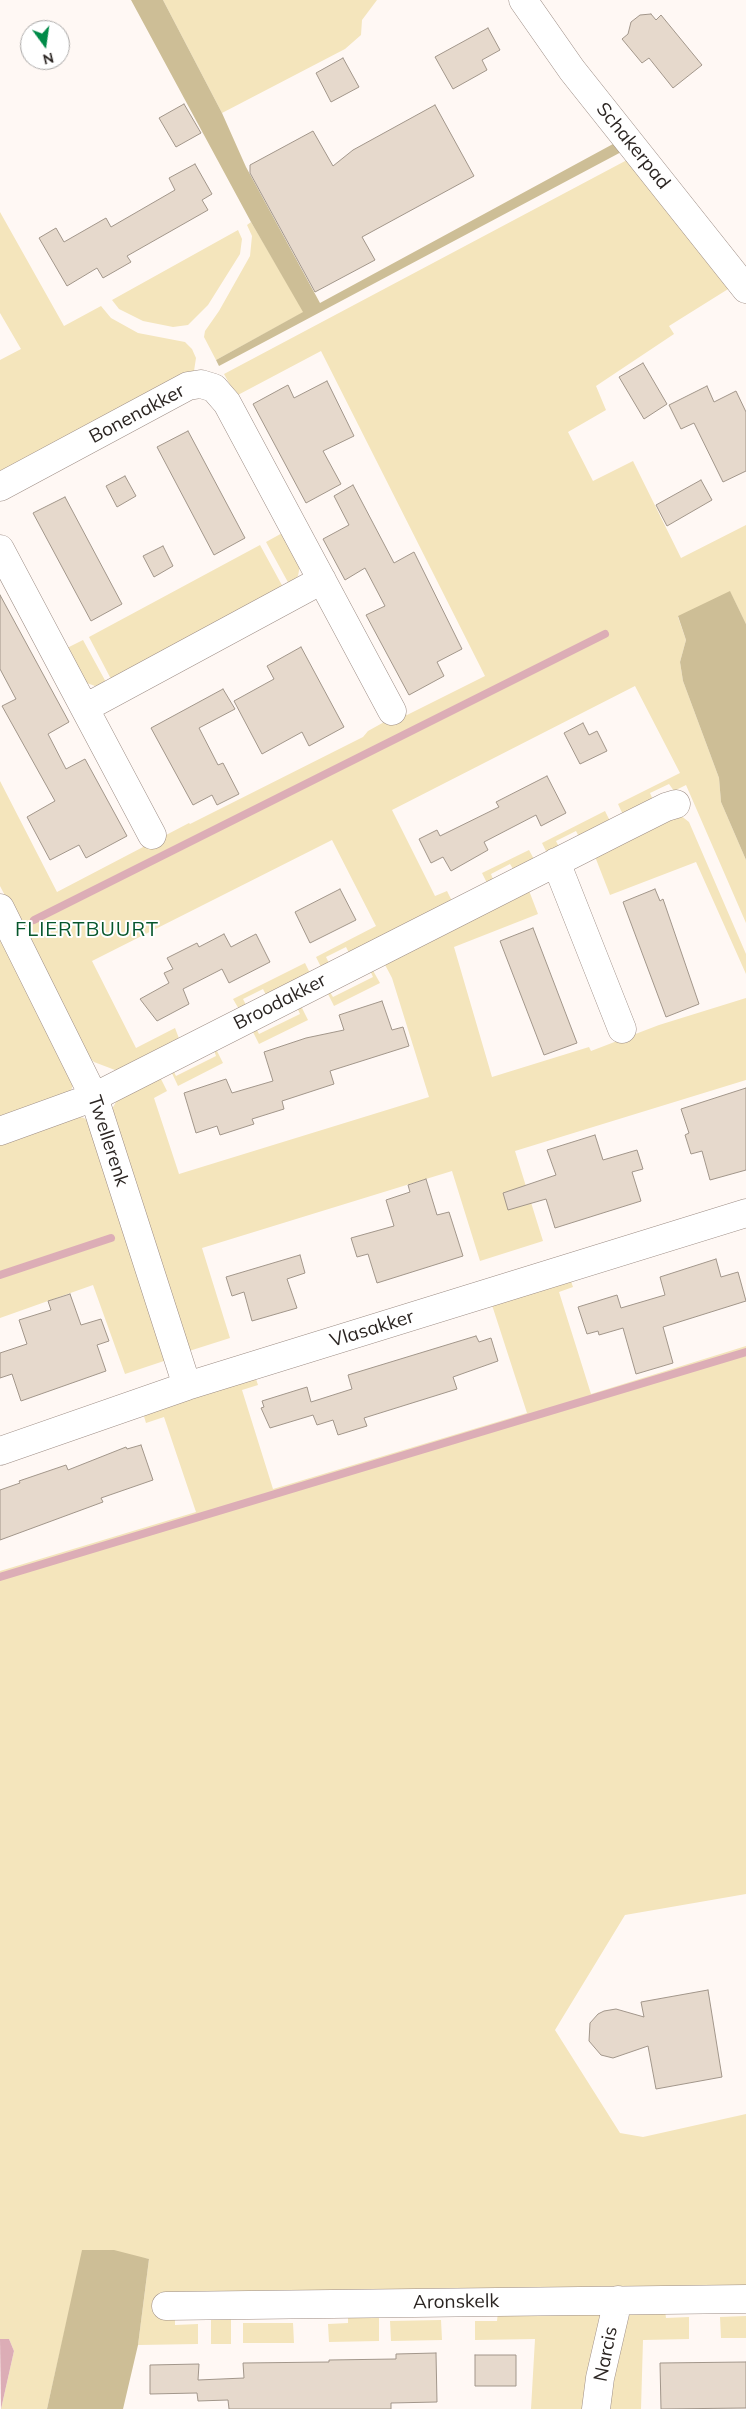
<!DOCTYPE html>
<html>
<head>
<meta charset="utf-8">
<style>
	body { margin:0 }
	#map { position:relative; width:746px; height:2409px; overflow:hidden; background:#fff8f4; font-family:Mulish,sans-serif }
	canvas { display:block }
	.north { position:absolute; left:20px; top:20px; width:50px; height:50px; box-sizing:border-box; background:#fff; border:1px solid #aaa8a7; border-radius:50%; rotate:166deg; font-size:14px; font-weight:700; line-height:20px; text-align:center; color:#2b2522 }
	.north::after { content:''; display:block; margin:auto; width:18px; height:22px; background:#008a48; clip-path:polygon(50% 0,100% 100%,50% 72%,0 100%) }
</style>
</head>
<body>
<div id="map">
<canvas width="746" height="2409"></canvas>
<div class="north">N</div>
</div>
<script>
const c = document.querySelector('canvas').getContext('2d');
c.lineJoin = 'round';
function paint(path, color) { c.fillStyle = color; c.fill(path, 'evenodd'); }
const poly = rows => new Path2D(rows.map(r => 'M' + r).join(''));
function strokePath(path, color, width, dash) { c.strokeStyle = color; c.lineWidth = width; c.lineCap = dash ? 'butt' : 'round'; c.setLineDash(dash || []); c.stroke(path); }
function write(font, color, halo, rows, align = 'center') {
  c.font = font + ' Mulish,sans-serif'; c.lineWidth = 4; c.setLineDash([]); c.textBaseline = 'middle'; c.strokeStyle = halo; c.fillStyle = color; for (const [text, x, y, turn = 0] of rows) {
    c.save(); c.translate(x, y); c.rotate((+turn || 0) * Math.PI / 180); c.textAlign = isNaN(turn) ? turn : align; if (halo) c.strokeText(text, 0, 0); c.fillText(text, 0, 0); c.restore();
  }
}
paint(poly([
	[163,0,377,0,362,20,361,35,345,49,222,113],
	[627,160,733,286,669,326,674,334,596,386,606,410,568,432,593,481,633,461,681,558,746,525,746,624,730,592,678,617,686,640,680,662,683,681,719,778,721,802,746,860,746,923,686,785,674,791,669,784,650,793,654,802,624,817,618,804,680,773,635,686,392,810,435,896,447,891,453,903,350,955,346,947,326,957,330,965,322,969,316,957,376,926,332,840,92,961,136,1048,175,1028,180,1041,125,1068,115,1070,94,1062,86,1054,0,886,0,781,57,892,189,823,190,824,363,737,368,731,386,721,405,713,407,715,485,676,321,351,236,396,224,374],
	[0,212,64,326,101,306,111,318,138,333,185,342,192,349,196,358,194,371,0,475,0,360,21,349,0,313],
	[251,222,304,312,216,360,204,337,205,331,219,311,250,256,252,236,247,225],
	[238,230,242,239,240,254,208,305,188,325,173,327,143,321,119,309,112,300],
	[284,532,300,565,298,576,290,586,266,542],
	[260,545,284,589,112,681,89,637],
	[83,640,107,684,95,686,84,682,65,649],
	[605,811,611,823,580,839,576,831,556,841,560,849,548,855,542,843],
	[680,815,689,822,746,954,746,974,696,862,610,895,594,854],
	[529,850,535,861,515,872,510,864,491,874,494,882,488,885,482,873],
	[528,888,538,914,454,947,492,1077,589,1047,591,1051,659,1025,746,998,746,1080,515,1151,543,1241,480,1261,452,1171,202,1248,230,1338,186,1352,112,1109,120,1095,159,1075,167,1091,154,1098,179,1174,429,1097,392,978,383,961],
	[0,928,74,1083,69,1095,0,1123],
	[305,963,311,975,267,997,263,989,243,999,247,1007,240,1011,233,999],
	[371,967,380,983,334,1006,326,990,328,989,333,997,373,977,369,968],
	[300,1004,308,1020,259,1044,251,1028,255,1026,259,1034,300,1014,296,1005],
	[213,1047,215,1047,223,1063,178,1086,170,1069,172,1068,176,1076,216,1056],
	[73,1115,84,1118,93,1125,167,1360,125,1374,93,1285,0,1318,0,1139],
	[570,1278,573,1287,559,1292,591,1394,746,1346,746,1894,625,1915,555,2030,620,2133,643,2137,746,2114,746,2288,175,2317,175,2325,198,2324,198,2344,138,2345,149,2259,83,2250,47,2409,1,2409,14,2351,9,2339,0,2339,0,1571,196,1512,164,1417,146,1423,143,1413,255,1376,258,1385,242,1390,273,1489,527,1413,491,1302],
	[608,2310,590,2409,531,2409,535,2339,475,2340,475,2321,497,2321,498,2312],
	[621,2310,665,2310,666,2318,689,2317,689,2339,643,2340,641,2409,602,2409],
	[379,2314,379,2341,329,2342,328,2324,348,2323,348,2315],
	[231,2316,231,2344,211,2344,211,2317],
	[746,2316,746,2338,721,2338,720,2317],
	[441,2320,442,2340,391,2341,390,2321],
	[243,2323,293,2323,294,2343,243,2343]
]), '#f4e5bc');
paint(poly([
	[131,0,163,0,222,113,246,167,320,303,613,144,618,141,625,150,219,366,216,360,303,312,251,222],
	[730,591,746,624,746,860,721,802,719,778,683,681,680,662,686,640,678,616],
	[82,2250,114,2250,149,2259,138,2345,123,2409,47,2409]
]), '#cdbe96');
paint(poly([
	[0,2339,9,2339,14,2351,1,2409]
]), '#dcadb6');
strokePath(poly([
	[34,920,605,634],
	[0,1275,111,1238],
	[0,1577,746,1352]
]), '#dcadb6', 8);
const building = poly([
	[651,14,656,20,661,15,702,65,673,88,649,58,642,63,622,39,628,34,631,22,640,15,651,14],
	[488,28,500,50,482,60,487,70,453,89,435,57,488,28],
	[343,58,359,87,331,102,316,73,343,58],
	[184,104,201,133,176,147,159,118,184,104],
	[435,105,474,176,362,237,375,260,315,292,250,173,250,165,313,131,333,166,353,150,435,105],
	[195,164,212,194,202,200,208,210,127,256,131,262,103,278,97,268,67,286,39,238,56,228,64,242,106,218,111,227,175,190,169,178,195,164],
	[643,363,667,404,644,419,619,377,643,363],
	[327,381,354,436,323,451,341,484,306,503,253,404,288,385,294,398,327,381],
	[707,386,714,402,736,391,746,412,746,471,723,482,694,423,681,429,669,405,707,386],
	[188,431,245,538,214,555,157,447,188,431],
	[125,476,136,496,117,507,106,486,125,476],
	[701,480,712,500,667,526,656,505,701,480],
	[353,485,394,563,414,552,462,649,437,662,444,676,409,695,366,615,385,606,365,568,345,580,323,539,349,525,334,496,353,485],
	[65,497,122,604,91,621,33,513,65,497],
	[163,546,173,566,154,577,143,556,163,546],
	[0,595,69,722,48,734,66,769,85,759,127,836,86,858,79,845,50,860,27,817,55,801,2,706,16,699,0,669,0,595],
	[301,647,344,727,309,746,302,732,262,754,234,701,274,679,267,666,301,647],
	[223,689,235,709,199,728,218,765,223,763,239,794,217,805,212,795,193,805,151,728,223,689],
	[583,723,589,735,597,731,607,751,580,764,564,733,583,723],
	[547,776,566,813,541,826,536,815,484,842,488,850,451,871,443,857,431,863,419,839,437,830,440,836,499,807,496,802,547,776],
	[340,889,356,920,310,943,295,912,340,889],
	[655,889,660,901,663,899,699,1004,666,1017,623,902,655,889],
	[533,928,577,1043,544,1055,500,941,533,928],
	[224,934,231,947,256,934,270,962,229,983,222,969,183,989,189,1004,157,1021,140,999,169,983,164,973,173,969,167,958,197,943,199,947,224,934],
	[382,1001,392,1030,403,1027,409,1046,330,1071,334,1084,282,1101,284,1109,252,1119,254,1124,220,1135,217,1126,196,1133,184,1093,226,1079,232,1093,273,1081,264,1052,306,1038,344,1030,339,1015,382,1001],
	[746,1088,746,1170,710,1180,702,1151,691,1154,685,1135,689,1133,681,1109,746,1088],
	[595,1135,603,1160,637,1150,643,1169,632,1172,641,1201,555,1228,546,1199,508,1210,503,1193,556,1175,547,1150,595,1135],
	[426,1179,437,1215,449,1212,463,1256,377,1283,368,1254,357,1257,351,1238,394,1226,386,1200,410,1192,408,1185,426,1179],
	[300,1255,305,1273,287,1279,297,1308,252,1321,244,1292,232,1296,226,1277,300,1255],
	[716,1259,721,1277,738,1272,746,1301,663,1327,673,1363,636,1374,623,1328,599,1335,598,1331,587,1334,578,1307,617,1295,621,1308,665,1295,660,1277,716,1259],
	[70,1294,81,1325,101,1319,109,1341,97,1345,106,1371,21,1401,12,1374,0,1378,0,1353,27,1344,19,1320,51,1310,48,1301,70,1294],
	[476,1336,479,1342,491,1338,498,1361,453,1377,457,1389,364,1418,367,1426,338,1435,333,1420,317,1425,313,1415,270,1428,261,1408,264,1407,262,1401,307,1387,311,1402,352,1389,348,1375,476,1336],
	[141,1445,153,1480,101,1498,103,1502,0,1540,0,1490,20,1483,19,1481,66,1465,68,1470,126,1447,127,1449,141,1445],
	[708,1990,722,2077,656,2089,648,2046,613,2058,601,2055,589,2041,590,2023,598,2014,604,2011,616,2009,644,2017,641,2002,708,1990],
	[436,2353,437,2402,391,2403,391,2409,229,2409,228,2400,198,2401,197,2393,150,2394,150,2365,199,2364,198,2380,244,2378,243,2363,329,2362,329,2360,396,2359,396,2354,436,2353],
	[475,2355,516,2355,516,2386,475,2386,475,2355],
	[746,2362,746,2408,661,2409,660,2363,746,2362]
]);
paint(building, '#e6d9cc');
strokePath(building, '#a2968a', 1);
const minor = poly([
	[523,0,572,70,746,289],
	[0,487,188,386,201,384,214,388,227,403,392,711],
	[0,549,152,835],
	[85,708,322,580],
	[556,862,622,1029],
	[0,908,94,1097,187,1386],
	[0,1131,94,1097,622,829,666,807,676,804],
	[0,1451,187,1386,746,1213],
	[166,2306,746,2299],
	[596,2409,600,2378,618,2300]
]);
strokePath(minor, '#9d8d85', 29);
strokePath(minor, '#fff', 28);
write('19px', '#2b2522', '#fff', [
	["Schakerpad",633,146,51],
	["Bonenakker",137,414,-28],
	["Broodakker",280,1002,-27],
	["Twellerenk",108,1141,72],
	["Vlasakker",372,1329,-17],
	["Aronskelk",456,2302,-1],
	["Narcis",606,2354,-79]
]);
c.letterSpacing = '1px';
write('20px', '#06562c', '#fff', [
	["FLIERTBUURT",87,930]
]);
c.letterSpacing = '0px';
</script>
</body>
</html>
